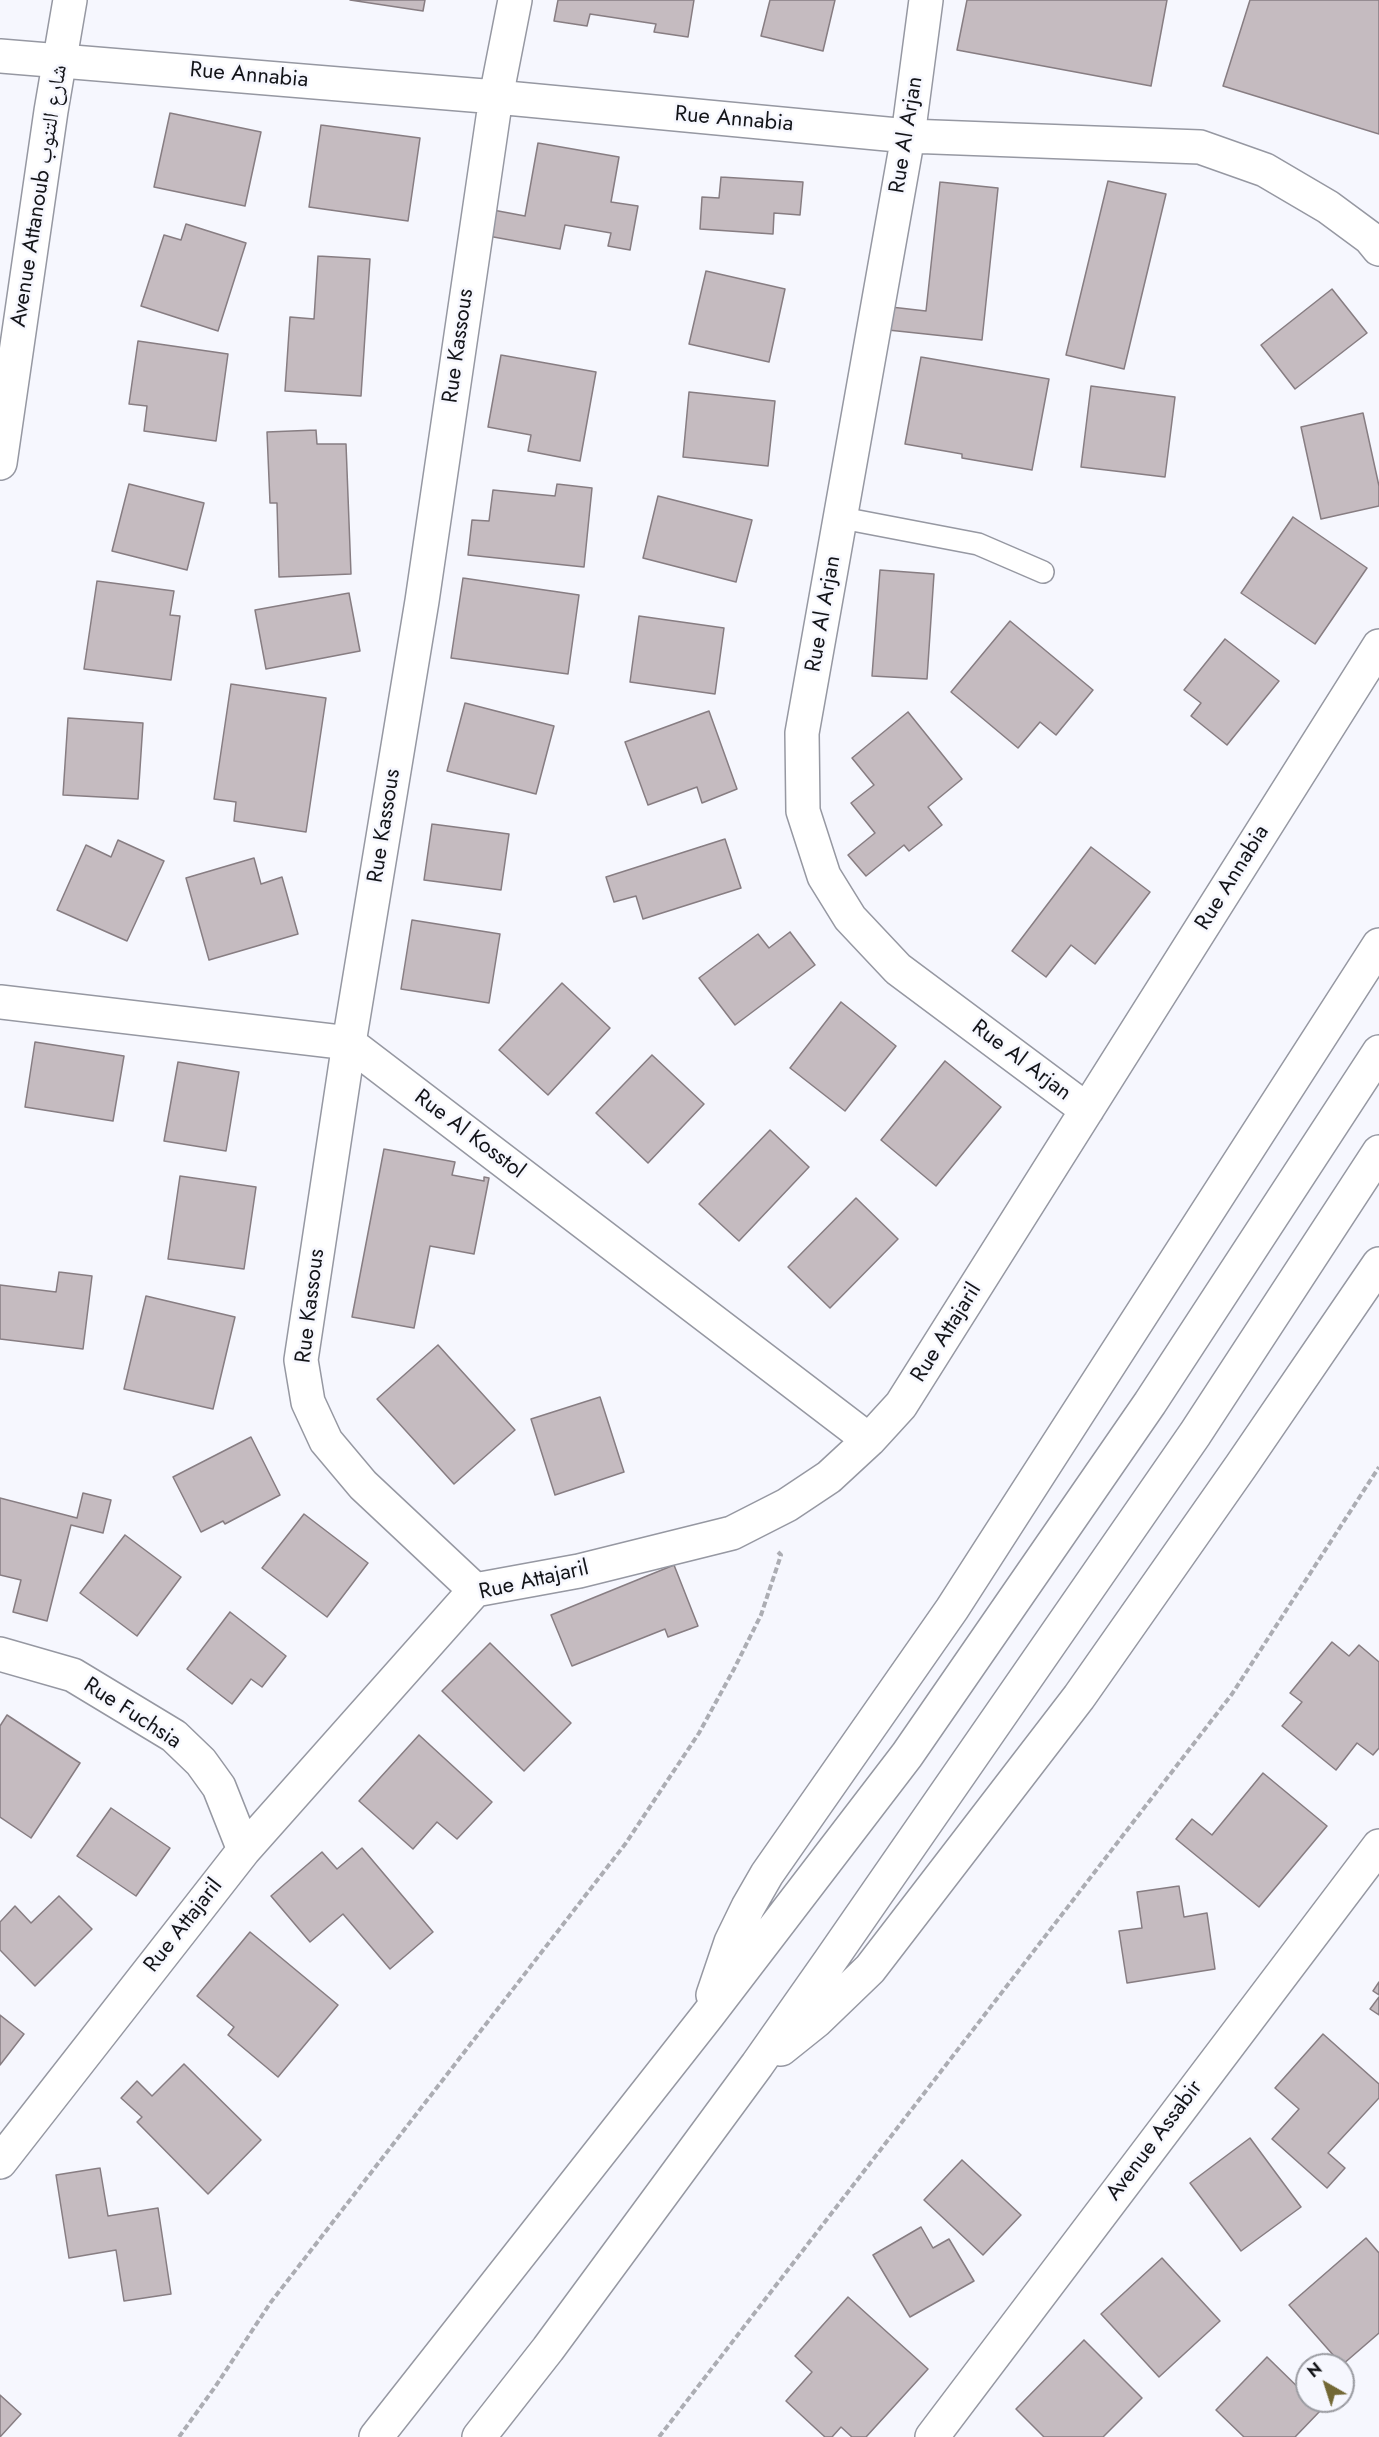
<!DOCTYPE html>
<html>
<head>
<meta charset="utf-8">
<style>
	body { margin:0 }
	#map { position:relative; width:1379px; height:2437px; overflow:hidden; background:#f6f7fe; font-family:Jost,sans-serif }
	canvas { display:block }
	.north { position:absolute; left:1295px; top:2353px; width:60px; height:60px; box-sizing:border-box; background:#f6f7fe; border:2px solid #9b9ca2; border-radius:50%; rotate:321deg; font-size:16px; font-weight:700; line-height:24px; text-align:center; color:#131418 }
	.north::after { content:''; display:block; margin:auto; width:21px; height:27px; background:#736835; clip-path:polygon(50% 0,100% 100%,50% 72%,0 100%) }
</style>
</head>
<body>
<div id="map">
<canvas width="1379" height="2437"></canvas>
<div class="north">N</div>
</div>
<script>
const c = document.querySelector('canvas').getContext('2d');
c.lineJoin = 'round';
function paint(path, color) { c.fillStyle = color; c.fill(path, 'evenodd'); }
const poly = rows => new Path2D(rows.map(r => 'M' + r).join(''));
function strokePath(path, color, width, dash) { c.strokeStyle = color; c.lineWidth = width; c.lineCap = dash ? 'butt' : 'round'; c.setLineDash(dash || []); c.stroke(path); }
function write(font, color, halo, rows, align = 'center') {
  c.font = font + ' Jost,"Noto Naskh Arabic",sans-serif'; c.lineWidth = 5; c.setLineDash([]); c.textBaseline = 'middle'; c.strokeStyle = halo; c.fillStyle = color; for (const [text, x, y, turn = 0] of rows) {
    c.save(); c.translate(x, y); c.rotate((+turn || 0) * Math.PI / 180); c.textAlign = isNaN(turn) ? turn : align; if (halo) c.strokeText(text, 0, 0); c.fillText(text, 0, 0); c.restore();
  }
}
const building = poly([
	[350,0,425,0,423,11,350,0],
	[558,0,694,0,688,37,654,32,656,24,590,14,587,26,554,21,558,0],
	[770,0,835,0,823,51,761,36,770,0],
	[967,0,1167,0,1151,86,957,50,967,0],
	[1250,0,1379,0,1379,134,1223,86,1250,0],
	[170,113,261,132,245,206,154,187,170,113],
	[321,125,420,138,408,221,309,207,321,125],
	[538,143,619,157,611,202,638,206,630,250,608,246,611,233,565,225,560,249,488,236,493,210,525,216,538,143],
	[721,177,803,182,800,215,774,213,773,234,700,229,702,197,719,198,721,177],
	[1108,181,1166,194,1124,369,1066,355,1108,181],
	[940,182,998,188,982,340,888,330,891,307,926,311,940,182],
	[186,224,246,243,218,331,141,306,164,235,181,240,186,224],
	[318,256,370,259,361,396,285,391,290,317,314,319,318,256],
	[706,271,785,289,769,362,689,344,706,271],
	[1332,289,1367,333,1295,389,1261,345,1332,289],
	[138,341,228,354,216,441,144,431,147,406,129,404,138,341],
	[501,355,596,372,580,461,528,451,531,435,488,427,501,355],
	[921,357,1049,379,1032,470,962,458,962,454,905,444,921,357],
	[1091,386,1175,397,1165,477,1081,467,1091,386],
	[689,392,775,401,768,466,683,457,689,392],
	[1363,413,1379,486,1379,506,1321,519,1301,427,1363,413],
	[316,430,317,444,346,444,351,574,279,577,277,503,270,503,267,432,316,430],
	[129,484,204,503,187,570,112,551,129,484],
	[557,484,592,488,584,567,468,555,472,520,489,521,493,490,555,496,557,484],
	[658,496,752,520,736,582,643,558,658,496],
	[1293,517,1367,568,1315,644,1241,593,1293,517],
	[880,570,934,574,927,679,872,676,880,570],
	[463,578,579,595,568,674,451,658,463,578],
	[97,581,174,591,170,615,180,616,171,680,84,669,97,581],
	[349,593,360,651,266,669,255,610,349,593],
	[639,616,724,628,715,694,630,682,639,616],
	[1010,621,1093,690,1056,735,1040,722,1018,748,951,692,1010,621],
	[1225,639,1279,681,1227,745,1191,716,1201,703,1184,690,1225,639],
	[231,684,326,698,306,832,234,821,236,802,214,799,231,684],
	[465,703,554,726,536,794,447,771,465,703],
	[709,711,737,789,702,803,697,787,648,805,625,742,709,711],
	[908,712,962,779,928,807,942,825,909,851,904,845,866,876,848,855,875,833,851,803,874,785,852,758,908,712],
	[68,718,143,723,138,799,63,795,68,718],
	[432,824,509,834,501,890,424,880,432,824],
	[725,839,741,888,643,919,636,896,614,902,606,877,725,839],
	[118,840,164,861,127,941,57,910,86,845,111,857,118,840],
	[1091,847,1150,892,1095,964,1071,945,1046,977,1012,951,1091,847],
	[254,858,261,884,282,877,298,934,209,960,186,878,254,858],
	[412,920,500,934,489,1003,401,989,412,920],
	[790,932,815,965,735,1025,699,978,758,934,769,948,790,932],
	[562,983,610,1028,548,1095,499,1050,562,983],
	[841,1002,896,1046,845,1111,790,1068,841,1002],
	[35,1042,124,1056,113,1121,25,1107,35,1042],
	[652,1055,704,1104,648,1163,596,1113,652,1055],
	[945,1061,1001,1107,936,1186,881,1140,945,1061],
	[178,1062,239,1072,226,1151,164,1141,178,1062],
	[770,1130,809,1167,739,1241,699,1204,770,1130],
	[384,1149,455,1162,452,1175,484,1181,484,1177,489,1178,474,1254,430,1246,414,1328,352,1317,384,1149],
	[180,1176,256,1187,244,1269,168,1259,180,1176],
	[856,1198,898,1239,830,1308,788,1267,856,1198],
	[59,1272,92,1276,83,1349,0,1339,0,1285,56,1292,59,1272],
	[146,1296,235,1317,213,1409,124,1389,146,1296],
	[438,1345,515,1430,454,1484,377,1399,438,1345],
	[600,1397,624,1472,555,1495,531,1419,600,1397],
	[251,1437,280,1495,225,1524,223,1521,201,1532,173,1477,251,1437],
	[83,1493,111,1500,103,1533,71,1525,47,1621,13,1612,21,1580,0,1575,0,1498,77,1518,83,1493],
	[304,1514,368,1563,327,1617,262,1568,304,1514],
	[125,1535,181,1577,137,1636,80,1593,125,1535],
	[674,1565,698,1626,668,1637,665,1629,572,1666,551,1615,674,1565],
	[230,1612,286,1656,262,1687,251,1679,232,1704,187,1669,230,1612],
	[1332,1642,1349,1656,1359,1645,1379,1662,1379,1748,1373,1755,1357,1743,1336,1770,1282,1726,1302,1702,1290,1693,1332,1642],
	[490,1643,571,1723,524,1771,442,1691,490,1643],
	[7,1715,80,1763,31,1838,0,1817,0,1726,7,1715],
	[419,1735,492,1802,457,1839,437,1822,413,1849,359,1801,419,1735],
	[1263,1773,1327,1826,1259,1907,1176,1839,1192,1819,1212,1835,1263,1773],
	[111,1808,170,1848,136,1896,77,1856,111,1808],
	[362,1848,433,1932,390,1969,343,1914,310,1942,271,1896,322,1852,337,1869,362,1848],
	[1179,1886,1184,1917,1207,1913,1215,1969,1127,1983,1119,1931,1142,1928,1137,1892,1179,1886],
	[59,1896,92,1929,35,1986,0,1950,0,1922,15,1906,31,1923,59,1896],
	[250,1932,338,2005,278,2077,228,2035,234,2027,197,1996,250,1932],
	[1379,1982,1379,1995,1373,1991,1379,1982],
	[1379,1997,1379,2015,1370,2009,1379,1997],
	[0,2015,24,2034,0,2065,0,2015],
	[1323,2034,1379,2084,1379,2098,1328,2153,1345,2168,1327,2188,1272,2139,1299,2109,1275,2088,1323,2034],
	[184,2064,261,2140,208,2194,137,2122,142,2117,121,2098,137,2081,152,2096,184,2064],
	[1250,2138,1301,2207,1241,2251,1190,2183,1250,2138],
	[962,2160,1021,2215,983,2255,924,2200,962,2160],
	[100,2168,108,2216,158,2208,171,2294,124,2301,116,2250,69,2258,56,2175,100,2168],
	[921,2227,933,2248,949,2239,974,2281,910,2317,873,2255,921,2227],
	[1366,2238,1379,2253,1379,2333,1342,2365,1289,2305,1366,2238],
	[1162,2258,1220,2321,1159,2377,1101,2314,1162,2258],
	[848,2297,928,2369,866,2437,852,2437,841,2427,832,2437,825,2437,786,2401,812,2372,795,2356,848,2297],
	[1084,2340,1142,2398,1103,2437,1044,2437,1016,2409,1084,2340],
	[1267,2357,1307,2396,1307,2401,1312,2401,1321,2410,1295,2437,1244,2437,1216,2410,1267,2357],
	[0,2395,21,2414,0,2437,0,2395]
]);
paint(building, '#c5bbc0');
strokePath(building, '#877d82', 1.5);
const service = poly([
	[842,518,978,544,1043,572]
]);
const minor = poly([
	[926,0,908,136,802,733,803,811,824,876,850,918,898,969,1087,1110],
	[0,56,496,97,908,136,1200,147,1265,170,1328,207,1370,238,1379,249],
	[0,1002,349,1043,869,1440],
	[475,1590,363,1485,326,1441,308,1402,301,1360,349,1043,422,601,496,97,515,0],
	[0,1654,73,1675,174,1736,201,1762,219,1787,244,1850],
	[0,2162,244,1850,475,1590,579,1571,732,1533,787,1505,829,1477,869,1440,901,1405,1379,646],
	[932,2437,1379,1846]
]);
const tertiary = poly([
	[0,463,51,111,70,0]
]);
const trunk = poly([
	[713,1995,731,1942,748,1907,767,1874,952,1609,1379,945],
	[781,2049,816,2021,870,1969,1079,1697,1241,1466,1379,1264],
	[376,2437,708,2015,907,1755,1150,1403,1379,1052],
	[479,2437,548,2349,757,2065,830,1961,1195,1434,1379,1152]
]);
strokePath(service, '#9698a2', 24);
strokePath(minor, '#9698a2', 36);
strokePath(tertiary, '#9698a2', 36);
strokePath(trunk, '#9698a2', 36);
strokePath(poly([
	[179,2437,215,2387,271,2302,626,1843,699,1733,734,1669,761,1615,781,1555,778,1552],
	[659,2437,1232,1694,1379,1467]
]), '#acadb3', 4, [6, 3]);
strokePath(service, '#fff', 21);
strokePath(minor, '#fff', 33);
strokePath(tertiary, '#fff', 33);
strokePath(trunk, '#fff', 33);
write('22px', '#131418', '#f6f7fe', [
	["Rue Annabia",249,76,5],
	["Rue Annabia",734,120,5],
	["Rue Al Arjan",907,135,-81],
	["Avenue Attanoub شارع التنوب",40,196,-81],
	["Rue Kassous",459,346,-82],
	["Rue Al Arjan",824,614,-80],
	["Rue Kassous",385,826,-81],
	["Rue Annabia",1233,878,-58],
	["Rue Al Arjan",1021,1061,37],
	["Rue Al Kosstol",469,1135,37],
	["Rue Kassous",311,1306,-83],
	["Rue Attajaril",947,1333,-58],
	["Rue Attajaril",534,1581,-13],
	["Rue Fuchsia",132,1714,33],
	["Rue Attajaril",184,1926,-52],
	["Avenue Assabir",1155,2141,-53]
]);
</script>
</body>
</html>
